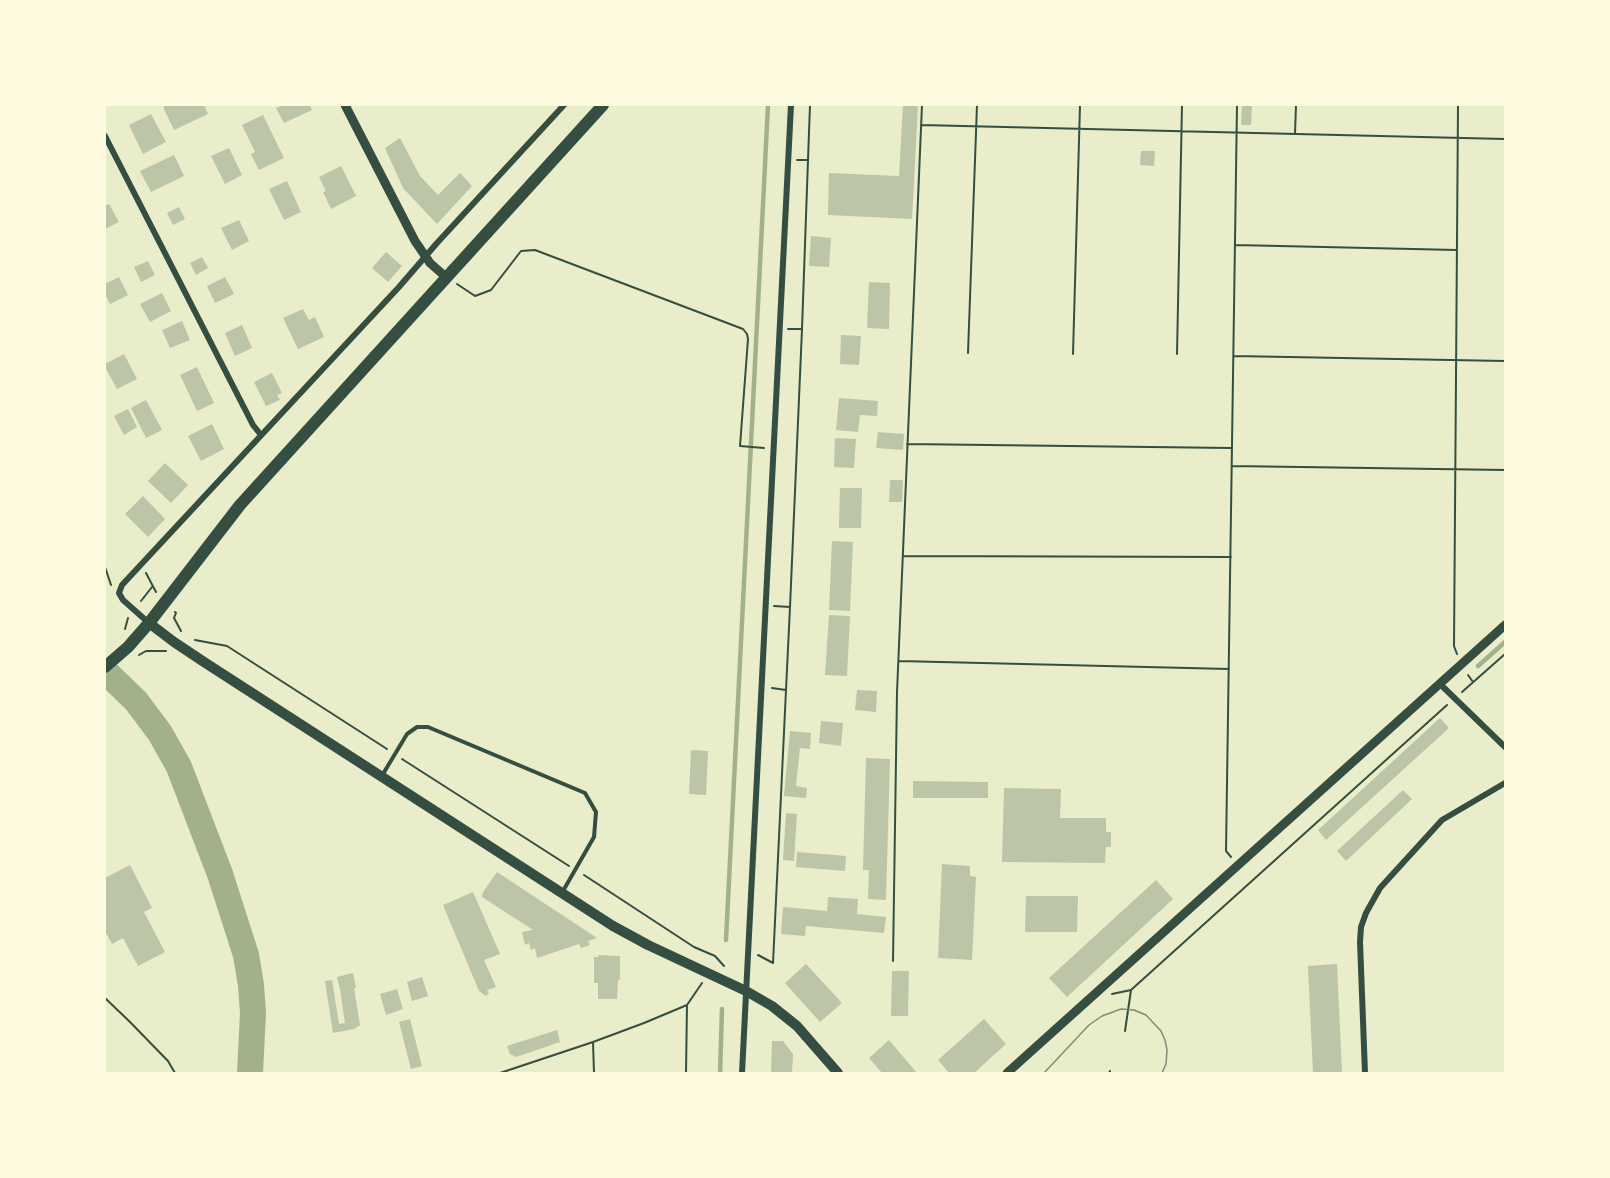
<!DOCTYPE html>
<html>
<head>
<meta charset="utf-8">
<style>
	body { margin:0 }
	#map { position:relative; width:1610px; height:1178px; overflow:hidden; background:#e9edc9; font-family:"DM Sans",sans-serif }
	canvas { display:block }
	.frame { position:absolute; inset:0; border:106px solid #fefae0; pointer-events:none }
</style>
</head>
<body>
<div id="map">
<canvas width="1610" height="1178"></canvas>
<div class="frame"></div>
</div>
<script>
const c = document.querySelector('canvas').getContext('2d');
c.lineJoin = 'round';
const poly = rows => new Path2D(rows.map(r => 'M' + r).join(''));
function strokePath(path, color, width, dash) { c.strokeStyle = color; c.lineWidth = width; c.lineCap = dash ? 'butt' : 'round'; c.setLineDash(dash || []); c.stroke(path); }
function paint(path, color) { c.fillStyle = color; c.fill(path, 'evenodd'); }
strokePath(poly([
	[1478,666,1505,642],
	[726,940,768,105],
	[720,1073,722,1009]
]), '#a3b18a', 4.5);
strokePath(poly([
	[105,671,136,701,160,733,179,767,220,874,246,955,251,985,253,1013,250,1073]
]), '#a3b18a', 26);
paint(poly([
	[167,105,204,105,208,114,174,130,163,107],
	[283,105,310,105,312,110,284,123,276,108],
	[903,105,918,105,912,219,828,215,829,173,899,176],
	[1242,105,1252,105,1251,125,1241,125],
	[151,114,166,142,143,154,129,125],
	[263,115,284,158,259,170,251,154,255,152,242,125],
	[400,138,420,176,438,195,460,173,472,186,437,224,403,188,385,148],
	[229,148,242,175,225,184,211,156],
	[1141,151,1155,151,1154,166,1140,165],
	[174,155,184,176,151,192,140,171],
	[341,166,356,196,331,209,323,192,326,191,319,177],
	[287,181,301,212,284,220,269,189],
	[109,204,119,222,105,229,105,206],
	[179,207,185,219,173,225,167,213],
	[239,220,249,241,232,250,221,228],
	[811,236,831,238,829,267,809,266],
	[386,252,402,266,388,282,372,268],
	[202,257,208,268,196,275,190,263],
	[148,261,155,275,141,282,134,267],
	[119,277,128,295,110,304,105,294,105,284],
	[225,277,234,294,215,303,207,286],
	[869,282,890,283,889,329,867,328],
	[162,293,171,311,150,322,140,304],
	[303,309,309,320,315,317,324,337,298,349,283,318],
	[182,321,190,340,170,348,162,330],
	[242,325,252,348,235,356,225,333],
	[841,335,861,336,859,365,840,364],
	[124,354,137,379,117,389,105,367,105,364],
	[197,367,214,403,197,411,180,375],
	[272,373,282,393,277,395,280,400,266,406,254,382],
	[839,398,878,401,877,416,860,415,858,432,836,430],
	[146,400,162,430,146,438,131,408],
	[128,409,137,427,124,435,114,416],
	[212,424,224,449,201,461,188,436],
	[878,432,904,434,903,450,876,448],
	[835,438,856,439,854,468,834,467],
	[165,463,188,485,171,503,148,481],
	[890,480,903,480,902,502,889,502],
	[840,488,862,488,861,528,839,528],
	[143,496,165,519,148,537,125,514],
	[832,541,853,542,850,611,829,610],
	[829,615,850,616,847,676,825,675],
	[857,690,877,691,876,712,855,710],
	[1440,718,1449,728,1326,840,1318,830],
	[821,721,843,723,841,746,819,743],
	[790,731,811,733,810,749,800,748,796,786,807,788,806,798,784,796],
	[691,750,708,751,706,795,689,794],
	[866,758,890,759,886,900,868,899,869,870,863,870],
	[913,781,988,782,988,798,913,798],
	[1004,788,1061,789,1060,818,1106,818,1106,832,1111,832,1111,847,1106,847,1105,863,1002,862],
	[1403,790,1412,799,1346,861,1337,851],
	[786,813,797,814,794,861,783,860],
	[797,852,846,856,845,871,796,867],
	[942,864,970,866,970,876,976,877,972,960,938,958],
	[130,865,152,908,144,912,165,952,138,966,123,938,112,944,105,931,105,878],
	[497,872,597,938,588,941,590,945,581,948,579,944,537,958,535,948,531,950,529,943,525,945,522,932,533,930,482,897,483,892],
	[1156,880,1173,899,1067,997,1049,978],
	[473,892,500,954,484,960,496,987,487,990,489,993,486,996,479,991,443,905],
	[1026,896,1078,896,1077,932,1025,932],
	[828,897,858,899,857,914,886,917,884,933,806,926,805,936,781,934,783,907,827,911],
	[598,955,620,956,620,980,618,980,617,999,598,999,598,983,594,983,594,957,599,957],
	[806,964,842,1003,820,1022,785,983],
	[1337,964,1342,1073,1313,1073,1308,966],
	[892,971,909,971,908,1016,891,1016],
	[353,973,356,988,354,988,360,1025,354,1029,333,1033,325,981,332,980,339,1024,345,1023,340,990,337,977],
	[422,977,428,996,412,1001,407,982],
	[397,989,403,1009,386,1015,380,994],
	[410,1019,422,1066,411,1069,399,1022],
	[984,1019,1006,1044,974,1073,949,1073,938,1060],
	[557,1030,560,1042,516,1057,510,1054,507,1046],
	[889,1040,917,1073,882,1073,869,1058],
	[772,1041,783,1041,793,1054,792,1073,771,1073]
]), '#bcc5a7');
strokePath(poly([
	[921,125,1505,139],
	[1295,134,1296,105],
	[797,160,808,160,810,105],
	[1235,245,1457,250],
	[457,284,475,296,491,290,521,251,535,250,743,329,747,334,748,339,740,446,764,448],
	[788,329,802,329,808,160],
	[968,353,977,105],
	[1073,354,1080,105],
	[1177,354,1182,105],
	[1234,356,1505,361],
	[907,444,1231,448],
	[1232,466,1505,470],
	[903,556,1231,557],
	[105,567,111,585],
	[146,573,156,592],
	[141,601,152,587],
	[774,606,790,607,802,329],
	[175,612,176,613,174,618,181,631],
	[125,629,128,618],
	[195,640,227,646,387,749],
	[1457,654,1454,646,1458,105],
	[139,655,146,651,166,651],
	[899,661,1229,669],
	[1468,675,1473,682],
	[772,688,786,690,790,607],
	[1462,692,1505,654],
	[402,759,569,866],
	[1231,857,1226,851,1237,105],
	[584,875,694,947,715,956,724,966],
	[758,955,773,963,786,690],
	[893,961,897,692,922,105],
	[1112,994,1131,990,1447,705],
	[105,998,130,1022,168,1061,175,1073],
	[1125,1031,1131,990],
	[593,1042,594,1073],
	[500,1073,593,1042,644,1023,687,1005,702,983],
	[686,1073,687,1005],
	[1109,1073,1110,1071]
]), '#344e41', 2);
strokePath(poly([
	[383,774,407,734,417,727,428,727,585,793,596,812,594,837,563,891]
]), '#344e41', 4);
strokePath(poly([
	[105,136,253,425,261,435],
	[149,623,123,600,119,593,122,585,399,287,437,243,564,105],
	[1440,684,1505,747],
	[742,1073,791,105],
	[1365,1073,1360,942,1361,927,1366,913,1380,888,1442,820,1505,783]
]), '#344e41', 6);
strokePath(poly([
	[345,105,415,241,430,263,447,278],
	[1007,1073,1505,625]
]), '#344e41', 9);
strokePath(poly([
	[149,623,174,642,204,662,613,926,648,945,746,991,772,1006,797,1026,838,1073]
]), '#344e41', 10);
strokePath(poly([
	[105,667,128,647,149,623,240,505,603,105]
]), '#344e41', 12);
strokePath(poly([
	[1044,1073,1089,1025,1102,1016,1121,1009,1134,1010,1146,1015,1161,1031,1165,1040,1167,1050,1166,1064,1162,1073]
]), '#7c8e77', 1.5);
</script>
</body>
</html>
